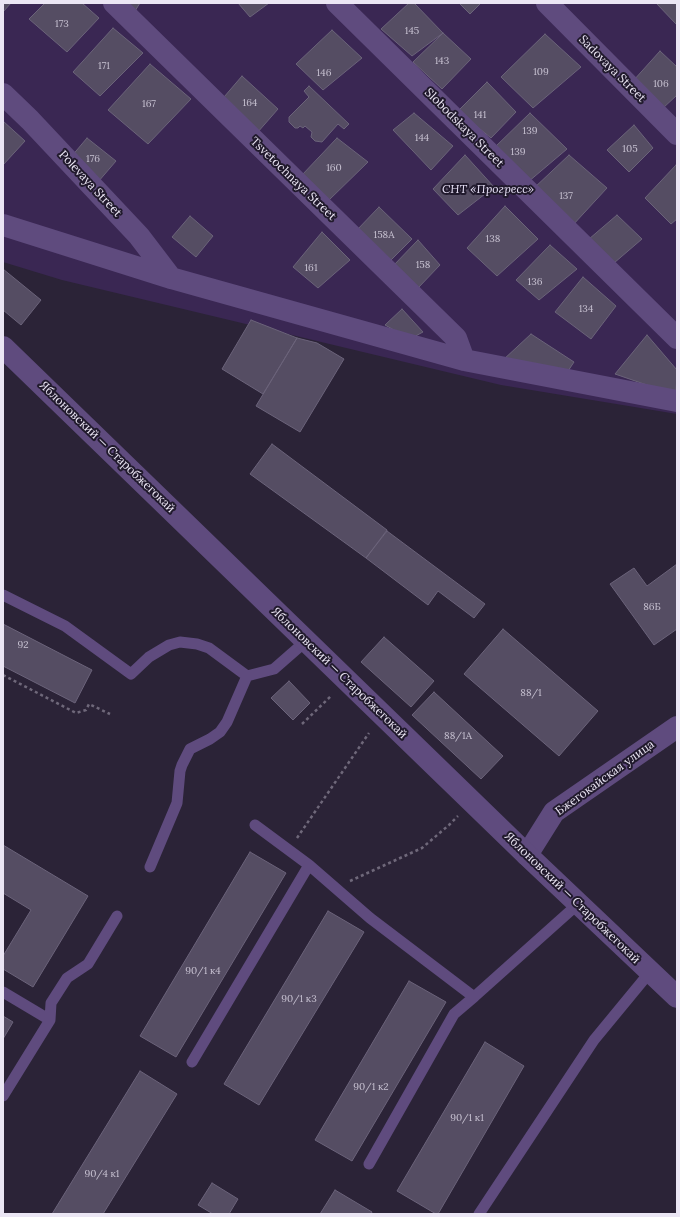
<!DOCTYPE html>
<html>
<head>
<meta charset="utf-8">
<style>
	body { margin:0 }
	#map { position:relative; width:680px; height:1217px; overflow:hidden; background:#2b2337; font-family:Lora,serif }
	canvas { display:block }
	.frame { position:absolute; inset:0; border:4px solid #ebe6f4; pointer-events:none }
</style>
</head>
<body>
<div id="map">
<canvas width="680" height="1217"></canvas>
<div class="frame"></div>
</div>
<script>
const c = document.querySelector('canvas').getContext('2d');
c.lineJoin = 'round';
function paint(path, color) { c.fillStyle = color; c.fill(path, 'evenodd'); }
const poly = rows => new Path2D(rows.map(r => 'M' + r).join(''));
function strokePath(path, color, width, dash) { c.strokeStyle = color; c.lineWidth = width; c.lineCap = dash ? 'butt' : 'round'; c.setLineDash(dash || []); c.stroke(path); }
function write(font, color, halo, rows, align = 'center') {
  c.font = font + ' Lora,serif'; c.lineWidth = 4; c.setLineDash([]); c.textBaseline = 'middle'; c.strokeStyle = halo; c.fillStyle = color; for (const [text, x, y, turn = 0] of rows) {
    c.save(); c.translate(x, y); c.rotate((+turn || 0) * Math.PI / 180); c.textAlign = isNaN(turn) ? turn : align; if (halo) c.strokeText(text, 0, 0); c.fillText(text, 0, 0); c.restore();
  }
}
paint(poly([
	[3,3,677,3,677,414,501,385,62,280,3,262]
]), '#3a2753');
const building = poly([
	[3,3,11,3,3,12,3,3],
	[45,3,82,3,99,18,67,52,29,19,45,3],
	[127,3,140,3,135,11,127,3],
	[238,3,269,3,250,17,238,3],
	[409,3,414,3,443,33,412,56,381,29,409,3],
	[459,3,481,3,470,14,459,3],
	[656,3,677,3,677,25,656,3],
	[113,28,143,53,100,96,73,72,113,28],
	[332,30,362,58,323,90,296,64,332,30],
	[443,33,471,59,442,89,413,62,443,33],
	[545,34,581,67,533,108,501,77,545,34],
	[660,51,677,67,677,95,662,109,633,81,660,51],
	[150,64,191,99,148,144,108,110,150,64],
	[242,76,278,109,257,133,224,97,242,76],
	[487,82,516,112,491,138,458,111,487,82],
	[309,86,349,124,344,129,338,124,322,142,315,141,311,137,312,132,305,126,303,128,300,126,298,128,295,128,289,122,289,117,309,97,304,91,309,86],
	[414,113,453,146,431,170,393,130,414,113],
	[530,113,567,149,528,182,494,148,530,113],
	[3,121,25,141,3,165,3,121],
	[634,125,653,148,629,172,607,150,634,125],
	[87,138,116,161,98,182,71,157,87,138],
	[337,138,368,162,328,201,302,175,337,138],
	[465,155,494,187,458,215,433,189,465,155],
	[569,155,607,188,572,226,533,189,569,155],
	[676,165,677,167,677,219,671,224,645,198,676,165],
	[505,206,538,239,497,276,467,248,505,206],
	[379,207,412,239,389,262,356,231,379,207],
	[617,215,642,239,614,263,589,239,617,215],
	[190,216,213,236,196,257,172,237,190,216],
	[322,232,350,260,318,288,293,267,322,232],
	[418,240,440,265,418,288,393,266,418,240],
	[550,245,577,269,539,300,516,280,550,245],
	[3,269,41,300,21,325,3,310,3,269],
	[583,277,616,306,591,339,555,312,583,277],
	[402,309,423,332,410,339,385,325,402,309],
	[251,320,297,338,263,394,222,369,251,320],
	[531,334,574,362,566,374,503,360,531,334],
	[647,335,677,370,676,395,615,374,647,335],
	[297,338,317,343,344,359,300,432,256,406,297,338],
	[272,444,387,530,366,558,250,474,272,444],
	[387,531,485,604,474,618,438,591,428,605,366,558,387,531],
	[677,564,677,629,654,645,610,584,634,568,647,586,677,564],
	[3,624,92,670,75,703,3,666,3,624],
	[503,629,598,711,559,756,464,674,503,629],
	[384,637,434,681,411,707,361,662,384,637],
	[289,681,310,703,293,720,271,698,289,681],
	[434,692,503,756,481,779,412,715,434,692],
	[3,845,88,896,33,987,3,969,3,956,31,910,3,893,3,845],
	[250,852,286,873,176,1057,140,1036,250,852],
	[328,911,364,932,259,1105,224,1084,328,911],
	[409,981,446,1002,352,1161,315,1140,409,981],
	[3,1016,13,1022,3,1039,3,1016],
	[485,1042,524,1066,438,1214,436,1214,397,1191,485,1042],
	[140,1071,177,1094,103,1214,52,1214,140,1071],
	[212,1183,238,1199,229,1214,213,1214,198,1205,212,1183],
	[335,1190,372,1212,371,1214,320,1214,335,1190]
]);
paint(building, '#554d63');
strokePath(building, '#6b637a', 1);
strokePath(poly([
	[3,675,76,713,86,710,89,704,110,714],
	[302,724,331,696],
	[297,838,369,733],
	[350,881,422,848,449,825,458,816]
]), '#6f687a', 2.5, [3, 3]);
strokePath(poly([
	[3,595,65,626,131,674,149,657,169,645,180,642,197,644,209,648,247,676],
	[255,825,309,865,370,918,474,997,578,904],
	[150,867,177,803,180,771,182,765,190,749,210,739,220,732,227,722,247,676,274,669,306,641],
	[3,992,50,1020],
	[192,1062,309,865],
	[3,1096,50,1020,51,1003,67,978,88,964,117,916],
	[369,1164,454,1014,474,997],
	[479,1214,594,1040,650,972]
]), '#5f4b7e', 11);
strokePath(poly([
	[114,3,456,338,464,360],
	[337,3,677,338],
	[547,3,677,134],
	[3,94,30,120,139,236,171,278],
	[3,225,171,278,464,360,677,401],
	[527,855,554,812,677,727]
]), '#5f4b7e', 22);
strokePath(poly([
	[3,347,527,855,677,997]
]), '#5f4b7e', 22);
write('10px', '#c6c0d0', null, [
	["173",62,24],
	["145",412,31],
	["143",442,61],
	["171",104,66],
	["109",541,72],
	["146",324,73],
	["106",661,84],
	["164",250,103],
	["167",149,104],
	["141",480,115],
	["139",530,131],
	["144",422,138],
	["105",630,149],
	["139",518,152],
	["176",93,159],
	["160",334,168],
	["137",566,196],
	["158А",384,235],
	["138",493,239],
	["158",423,265],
	["161",311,268],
	["136",535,282],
	["134",586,309],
	["86Б",652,607],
	["92",23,645],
	["88/1",531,693],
	["88/1А",458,736],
	["90/1 к4",203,971],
	["90/1 к3",299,999],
	["90/1 к2",371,1087],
	["90/1 к1",467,1118],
	["90/4 к1",102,1174]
]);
write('12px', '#ebe6f4', '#211a2d', [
	["Sadovaya Street",612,69,45],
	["Slobodskaya Street",464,128,45],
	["Tsvetochnaya Street",293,179,44],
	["Polevaya Street",90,184,47],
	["Яблоновский — Старобжегокай",107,447,44],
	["Яблоновский — Старобжегокай",339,673,44],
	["Бжегокайская улица",605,778,-36],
	["Яблоновский — Старобжегокай",572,898,44]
]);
write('italic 12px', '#e7e0f6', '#211a2d', [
	["СНТ «Прогресс»",488,190]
]);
</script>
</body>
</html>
